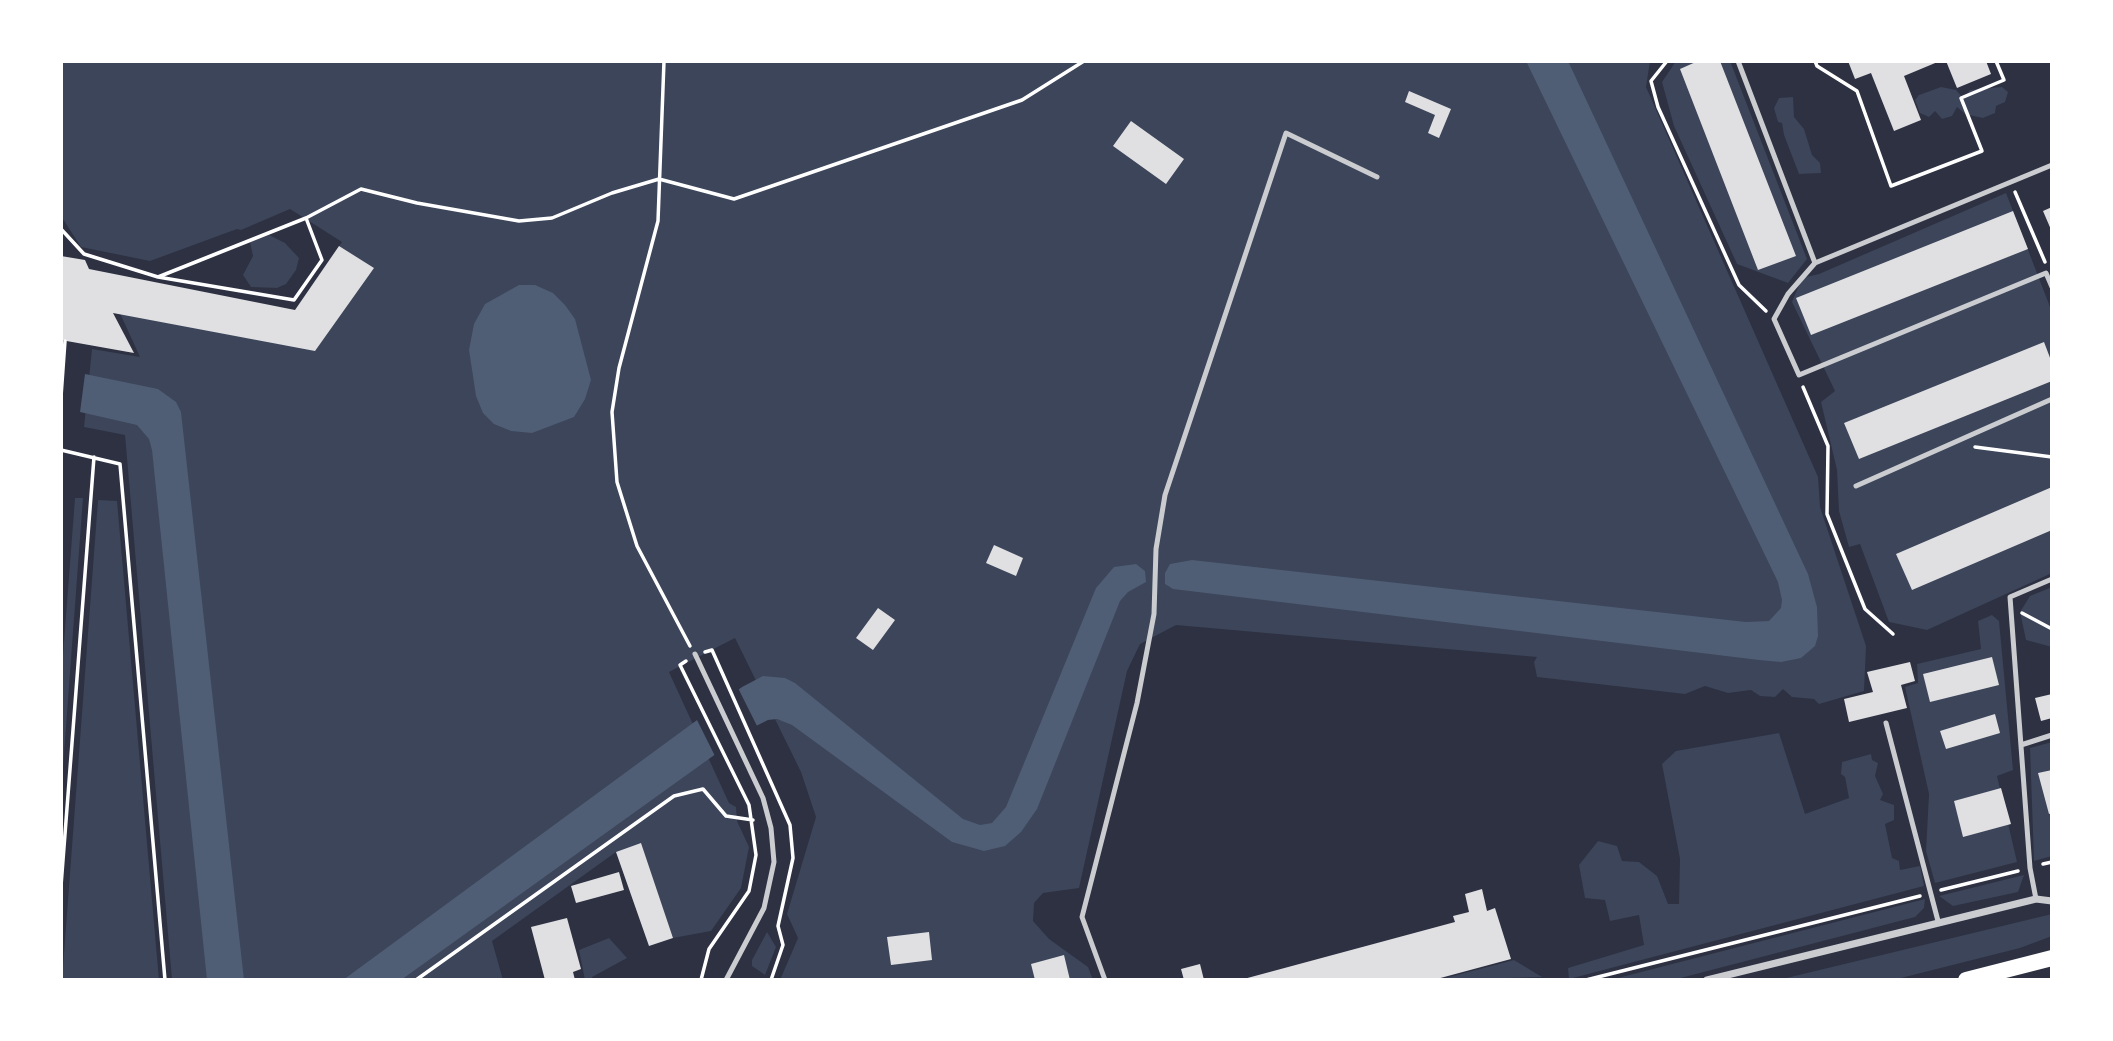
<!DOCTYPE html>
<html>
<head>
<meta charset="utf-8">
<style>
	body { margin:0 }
	#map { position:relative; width:2113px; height:1041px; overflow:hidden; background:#2d3142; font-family:Rubik,sans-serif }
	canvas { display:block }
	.frame { position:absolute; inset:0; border:63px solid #fff; pointer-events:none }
</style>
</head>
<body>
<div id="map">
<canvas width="2113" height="1041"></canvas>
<div class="frame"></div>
</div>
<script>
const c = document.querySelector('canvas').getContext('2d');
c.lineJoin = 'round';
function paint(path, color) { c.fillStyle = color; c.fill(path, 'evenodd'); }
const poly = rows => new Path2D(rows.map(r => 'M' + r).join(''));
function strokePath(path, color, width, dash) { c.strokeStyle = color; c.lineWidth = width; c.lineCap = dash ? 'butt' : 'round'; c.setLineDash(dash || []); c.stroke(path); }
paint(poly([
	[61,61,1650,61,1646,87,1818,477,1820,507,1866,646,1864,691,1819,704,1814,699,1792,697,1783,689,1775,697,1760,696,1751,690,1728,693,1705,686,1685,694,1537,677,1534,662,1537,657,1176,625,1140,644,1127,671,1079,888,1043,893,1034,903,1033,921,1049,939,1088,967,1093,980,780,980,798,938,787,914,816,817,801,772,735,638,669,672,729,803,736,807,737,821,749,847,741,888,711,931,673,938,641,844,616,852,492,941,503,980,172,980,125,435,84,427,92,349,140,357,102,274,295,315,342,242,290,209,241,230,237,229,150,261,81,247,61,216],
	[1676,61,1730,61,1807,259,1788,283,1737,264,1674,126,1662,82],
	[1941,87,1956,90,1963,98,1970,90,2002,87,2008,92,2005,102,1996,106,1995,113,1983,118,1965,114,1957,107,1952,116,1942,119,1935,111,1929,117,1920,113,1915,100,1919,95],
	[1793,97,1794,117,1804,129,1812,155,1820,163,1821,173,1799,174,1784,135,1782,123,1778,122,1774,108,1779,98],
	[2006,193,2052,312,2052,573,1927,630,1889,622,1860,544,1849,547,1839,511,1837,470,1821,402,1835,391,1792,302,1802,278,1819,274],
	[269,235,285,243,299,258,296,270,286,284,277,288,251,287,243,275,253,256,250,242],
	[75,498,83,498,61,794,61,681],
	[98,500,117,501,159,980,62,980],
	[2052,587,2052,647,2026,640,2020,612,2030,596],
	[1992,615,1999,621,2013,770,1997,776,2017,862,1935,883,1926,851,1929,794,1905,687,1918,683,1917,664,1981,649,1978,621],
	[1779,733,1805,814,1849,798,1845,777,1841,774,1842,762,1871,754,1872,760,1878,763,1875,776,1883,794,1880,800,1894,805,1894,820,1885,824,1892,858,1899,861,1900,870,1920,866,1924,886,1569,979,1568,968,1644,945,1639,915,1610,921,1605,900,1585,898,1579,865,1598,841,1617,846,1622,861,1639,862,1657,876,1668,904,1679,904,1680,859,1662,764,1676,751],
	[2052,742,2052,856,2034,861,2030,748],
	[2024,875,2018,892,1953,906,1939,896],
	[1925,899,1924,908,1915,917,1673,980,1610,980],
	[2052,914,2052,936,2020,948,1893,980,1778,980],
	[767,932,776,947,765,975,752,966,752,960],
	[609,938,627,958,592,977,592,980,585,980,579,950],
	[1514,960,1542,977,1438,980]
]), '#3c4559');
paint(poly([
	[1526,61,1568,61,1808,574,1817,607,1818,636,1815,646,1801,658,1781,662,1759,660,1173,589,1165,584,1165,573,1170,564,1192,560,1746,622,1769,621,1781,608,1782,600,1778,582],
	[519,285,535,285,553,293,565,305,575,319,591,380,585,399,574,417,532,433,511,431,494,424,483,413,476,396,469,350,474,324,485,304],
	[85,374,158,389,176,402,181,412,244,980,207,980,152,450,149,439,137,425,80,412],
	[1136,564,1145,571,1146,582,1128,592,1120,601,1037,809,1021,832,1005,846,984,851,952,842,792,725,777,719,768,720,752,728,401,980,343,980,742,687,763,676,785,678,795,683,963,819,980,825,992,823,1006,807,1096,588,1114,567]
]), '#4f5d75');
paint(poly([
	[737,686,758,728,716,758,695,716]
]), '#2d3142');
paint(poly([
	[1698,61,1720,61,1796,256,1758,270,1680,69],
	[1848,61,1940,61,1904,76,1921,120,1894,131,1871,73,1855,79],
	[1946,61,1986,61,1991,74,1957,88],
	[1409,91,1451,109,1439,138,1428,133,1435,115,1405,102],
	[1131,121,1184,159,1166,184,1113,146],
	[2052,207,2052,232,2043,211],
	[2013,211,2028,249,1811,335,1796,298],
	[339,246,374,268,315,351,113,313,134,353,61,340,61,256,85,260,89,269,295,310],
	[2044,342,2052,363,2052,381,1859,459,1844,423],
	[2052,487,2052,530,1912,590,1896,554],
	[994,545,1023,558,1016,576,986,563],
	[878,608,895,620,873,650,856,638],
	[1992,657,1999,685,1930,702,1923,674],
	[1910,662,1915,681,1901,685,1907,708,1849,722,1844,699,1873,692,1867,672],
	[2052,694,2052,718,2041,721,2035,698],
	[1995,714,2000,733,1946,749,1940,731],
	[2052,770,2052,813,2049,814,2038,773],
	[2001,788,2011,824,1963,837,1954,801],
	[641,843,673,938,649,946,616,852],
	[619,872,624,890,576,903,571,886],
	[1482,889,1487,911,1495,908,1511,959,1433,980,1240,980,1455,922,1453,916,1469,912,1465,894],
	[567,918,581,969,573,972,575,980,545,980,531,927],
	[929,932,932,960,891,965,887,937],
	[1064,955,1070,980,1035,980,1031,964],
	[1200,964,1204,980,1184,980,1181,969]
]), '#e0e0e3');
strokePath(poly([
	[664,61,658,221,619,368,612,412,617,482,637,546,690,646],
	[1667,61,1651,81,1658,107,1739,285,1766,311],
	[1815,61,1817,66,1857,91,1891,186,1982,151,1961,98,2004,80,1996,61],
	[2015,192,2045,262],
	[61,229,84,254,158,277,294,300,322,260,306,218],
	[158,277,306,218,361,189,417,203,519,221,552,218,612,193,659,179,734,199,1022,100,1084,61],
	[1803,387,1828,446,1827,514,1865,609,1893,634],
	[61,397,65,341],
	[1975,447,2052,457],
	[61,450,120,464,165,980],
	[2022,613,2052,629],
	[705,652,712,650,790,825,793,858,778,926,783,945,771,980],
	[686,661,680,665,749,805,756,855,749,891,709,949,701,980],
	[2043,864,2052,862],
	[61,886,94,457],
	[1941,890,2018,871],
	[416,980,674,796,703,789,726,816,753,820],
	[1586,980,1920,896]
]), '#fff', 3.5);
strokePath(poly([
	[1738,61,1815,263,2052,165],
	[1815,263,1788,294,1774,319,1799,375,2046,273,2052,287],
	[1856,486,2052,399],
	[695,654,763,798,771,828,774,862,764,908,726,980],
	[1886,723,1938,921],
	[2021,745,2052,735],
	[2036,899,2030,868,2010,597,2052,579],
	[1105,980,1082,917,1137,703,1154,614,1156,549,1165,495,1286,133,1377,177]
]), '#caccd0', 5);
strokePath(poly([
	[1707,980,2036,899,2052,901]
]), '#caccd0', 7);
strokePath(poly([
	[1966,980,2052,958]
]), '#fff', 16);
</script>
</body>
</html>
